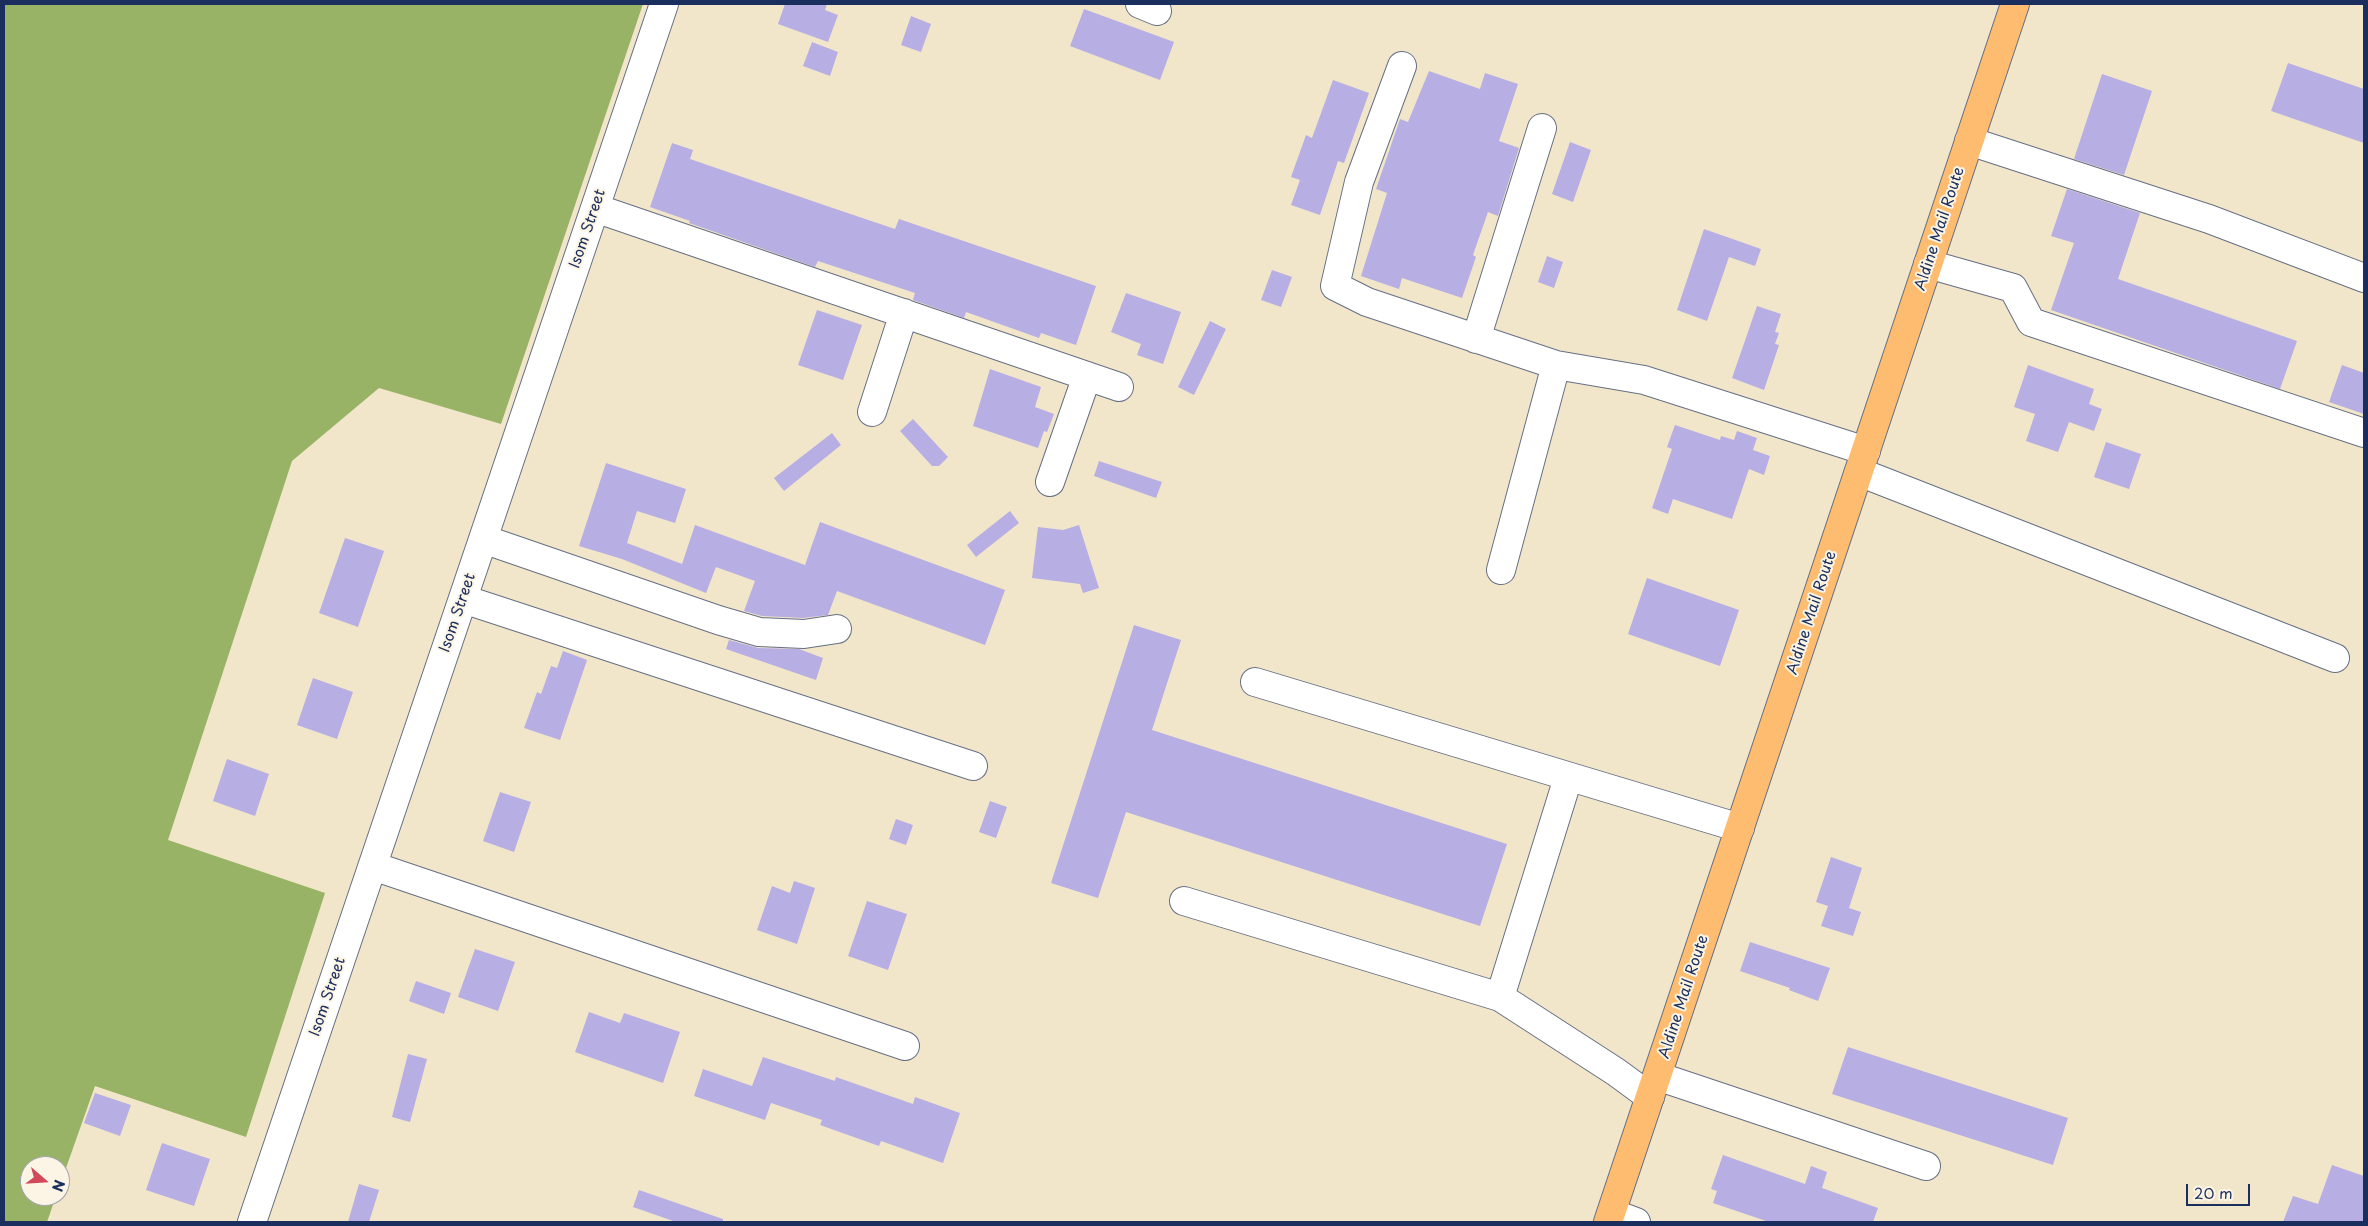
<!DOCTYPE html>
<html>
<head>
<meta charset="utf-8">
<style>
	body { margin:0 }
	#map { position:relative; width:2368px; height:1226px; overflow:hidden; background:#f2e6ca; font-family:"Playpen Sans",sans-serif }
	canvas { display:block }
	.frame { position:absolute; inset:0; border:5px solid #1b2f5e; pointer-events:none }
	.north { position:absolute; left:20px; top:1156px; width:50px; height:50px; box-sizing:border-box; background:#fcf5e5; border:1px solid #a2a6af; border-radius:50%; rotate:109deg; font-size:14px; font-weight:700; line-height:20px; text-align:center; color:#1b2f5e }
	.north::after { content:''; display:block; margin:auto; width:18px; height:22px; background:#d1495b; clip-path:polygon(50% 0,100% 100%,50% 72%,0 100%) }
	.scale { position:absolute; left:2186px; top:1184px; width:64px; height:22px; box-sizing:border-box; border:2px solid #1b2f5e; border-top:0; padding-left:6px; font-size:15px; line-height:18px; white-space:nowrap; color:#1b2f5e; -webkit-text-stroke:4px #fcf5e5; paint-order:stroke }
</style>
</head>
<body>
<div id="map">
<canvas width="2368" height="1226"></canvas>
<div class="frame"></div>
<div class="north">N</div>
<div class="scale">20 m</div>
</div>
<script>
const c = document.querySelector('canvas').getContext('2d');
c.lineJoin = 'round';
function paint(path, color) { c.fillStyle = color; c.fill(path, 'evenodd'); }
const poly = rows => new Path2D(rows.map(r => 'M' + r).join(''));
function strokePath(path, color, width, dash) { c.strokeStyle = color; c.lineWidth = width; c.lineCap = dash ? 'butt' : 'round'; c.setLineDash(dash || []); c.stroke(path); }
function write(font, color, halo, rows, align = 'center') {
  c.font = font + ' "Playpen Sans",sans-serif'; c.lineWidth = 4; c.setLineDash([]); c.textBaseline = 'middle'; c.strokeStyle = halo; c.fillStyle = color; for (const [text, x, y, turn = 0] of rows) {
    c.save(); c.translate(x, y); c.rotate((+turn || 0) * Math.PI / 180); c.textAlign = isNaN(turn) ? turn : align; if (halo) c.strokeText(text, 0, 0); c.fillText(text, 0, 0); c.restore();
  }
}
paint(poly([
	[4,4,643,4,501,424,379,388,292,461,168,840,325,893,246,1137,95,1086,60,1185,60,1166,30,1166,30,1196,56,1196,47,1222,4,1222]
]), '#99b366');
paint(poly([
	[785,4,827,4,825,10,838,15,828,42,778,24],
	[1084,9,1174,42,1160,80,1070,46],
	[911,16,931,24,921,52,901,45],
	[812,42,838,52,830,76,803,66],
	[2288,63,2364,89,2364,143,2271,111],
	[1429,71,1480,89,1485,73,1518,84,1499,141,1519,148,1498,216,1488,212,1473,255,1476,257,1462,298,1402,278,1399,289,1361,276,1387,193,1376,189,1400,119,1408,122],
	[2102,74,2152,91,2124,175,2074,159],
	[1333,80,1369,93,1344,163,1338,161,1320,215,1291,205,1300,180,1291,177,1306,135,1312,138],
	[1570,142,1591,150,1573,202,1552,194],
	[672,143,693,150,690,159,821,204,895,229,899,219,1096,286,1076,345,1041,333,1039,338,966,312,964,318,913,300,915,293,818,261,815,267,689,223,690,221,650,207],
	[2067,189,2140,213,2118,279,2297,341,2280,389,2051,310,2074,243,2051,236],
	[1704,229,1761,249,1755,266,1729,257,1707,321,1677,310],
	[1547,256,1563,262,1554,288,1538,282],
	[1272,270,1292,277,1281,307,1261,300],
	[1126,293,1181,312,1163,364,1137,355,1141,344,1111,332],
	[1757,306,1781,314,1775,332,1779,333,1775,344,1779,345,1764,390,1732,378],
	[817,310,862,325,843,380,798,365],
	[1210,321,1226,329,1194,395,1178,387],
	[2028,365,2094,389,2089,404,2102,409,2094,431,2069,422,2058,452,2026,441,2035,414,2014,407],
	[2342,365,2364,373,2364,414,2329,402],
	[990,369,1041,387,1035,407,1054,414,1047,432,1044,431,1038,448,973,426],
	[913,419,948,457,939,466,932,466,900,431],
	[1675,425,1720,440,1721,436,1734,440,1737,431,1757,438,1753,450,1770,456,1764,475,1749,469,1732,519,1673,499,1668,514,1652,508,1672,449,1667,447],
	[832,433,841,445,784,491,774,478],
	[2106,442,2141,454,2129,489,2094,477],
	[1099,461,1162,482,1156,498,1094,476],
	[606,463,686,489,675,523,637,511,627,543,682,564,695,525,805,565,820,522,1005,590,985,645,837,591,828,615,803,618,762,616,744,611,755,581,716,567,706,593,622,559,579,546],
	[1010,511,1019,523,976,557,967,545],
	[1079,525,1099,588,1083,593,1080,584,1032,578,1038,527,1063,530],
	[345,538,384,551,358,627,319,613],
	[1647,578,1739,610,1720,666,1628,634],
	[1134,625,1181,640,1152,730,1507,844,1480,926,1126,812,1098,898,1051,883],
	[729,640,758,648,799,649,823,658,816,680,726,649],
	[563,651,587,660,560,740,524,728,537,692,541,694,551,666,557,668],
	[313,678,353,692,337,739,297,725],
	[227,759,269,774,255,816,213,801],
	[500,792,531,802,514,852,483,841],
	[990,801,1007,807,996,838,979,832],
	[896,819,913,825,906,845,889,839],
	[1831,857,1862,868,1849,908,1861,912,1853,936,1821,926,1828,906,1816,902],
	[794,881,815,888,797,944,757,930,772,886,790,893],
	[867,901,907,914,888,970,848,956],
	[1750,942,1830,968,1818,1001,1789,990,1790,988,1740,971],
	[475,949,515,962,498,1011,458,997],
	[416,981,451,993,444,1014,409,1001],
	[589,1012,620,1023,624,1013,680,1032,663,1083,575,1052],
	[1848,1047,2068,1118,2053,1165,1832,1094],
	[408,1054,427,1059,410,1122,392,1117],
	[763,1057,835,1081,836,1077,913,1104,915,1097,960,1113,943,1163,881,1141,879,1146,820,1125,822,1120,771,1103,765,1120,694,1096,703,1069,752,1086],
	[95,1093,131,1105,120,1136,84,1123],
	[162,1143,210,1159,194,1206,146,1190],
	[1723,1155,1805,1184,1811,1166,1827,1172,1822,1188,1878,1208,1873,1222,1769,1222,1713,1203,1717,1191,1711,1189],
	[2332,1165,2364,1176,2364,1222,2283,1222,2293,1196,2318,1204],
	[359,1184,379,1190,369,1222,348,1222],
	[639,1190,723,1219,723,1222,676,1222,633,1207]
]), '#b7aee3');
const minor = poly([
	[1140,4,1157,11],
	[1402,66,1359,182,1335,286,1367,302,1556,365,1644,380,1866,451],
	[1969,141,2209,219,2364,278],
	[595,208,1119,387],
	[1928,264,2013,288,2031,322,2364,433],
	[1476,339,1542,128],
	[872,412,904,313],
	[1859,472,2335,658],
	[1050,482,1087,376],
	[483,539,718,620,759,632,804,634,837,629],
	[1501,570,1556,365],
	[463,599,973,766],
	[1255,682,1740,828],
	[373,866,905,1046],
	[1184,901,1500,997,1616,1072,1650,1097],
	[1500,997,1568,778],
	[1657,1076,1926,1166],
	[1612,1213,1636,1222],
	[252,1222,664,4]
]);
const major = poly([
	[1608,1222,2015,4]
]);
strokePath(minor, '#666f84', 30);
strokePath(major, '#666f84', 30);
strokePath(minor, '#fff', 28);
strokePath(major, '#fdbc6f', 28);
write('15px', '#1b2f5e', '#fcf5e5', [
	["Isom Street",588,229,-71],
	["Aldine Mail Route",1940,229,-72],
	["Isom Street",458,613,-71],
	["Aldine Mail Route",1812,613,-72],
	["Isom Street",328,997,-71],
	["Aldine Mail Route",1684,997,-72]
]);
</script>
</body>
</html>
